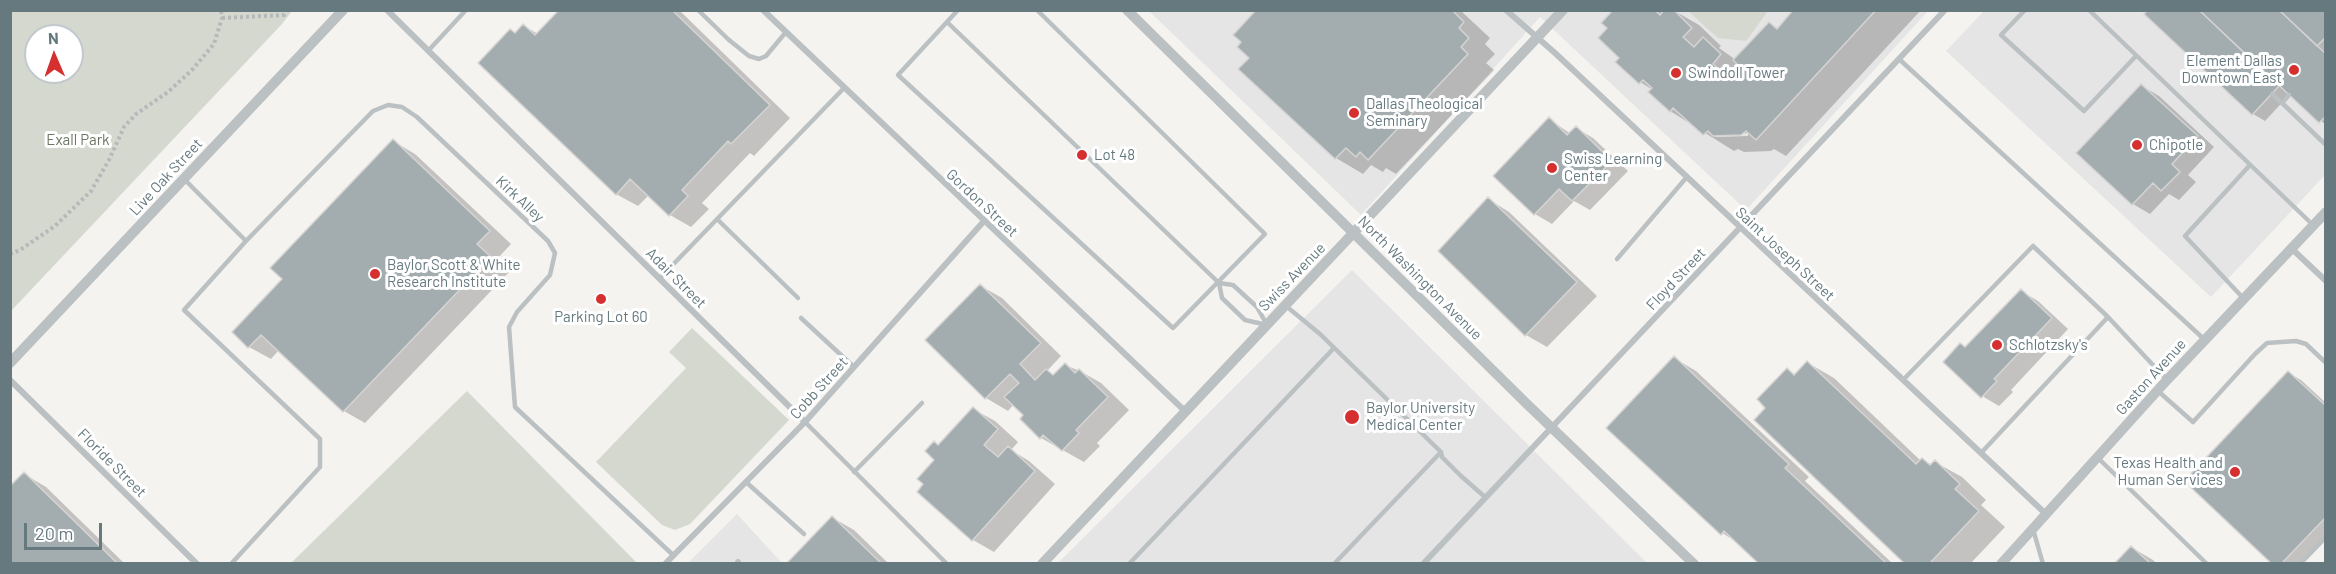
<!DOCTYPE html>
<html>
<head>
<meta charset="utf-8">
<style>
	body { margin:0 }
	#map { position:relative; width:2336px; height:574px; overflow:hidden; background:#f4f3f0; font-family:Barlow,sans-serif }
	canvas { display:block }
	.frame { position:absolute; inset:0; border:12px solid #65797f; pointer-events:none }
	.north { position:absolute; left:24px; top:24px; width:60px; height:60px; box-sizing:border-box; background:#fff; border:2px solid #c1c9cc; border-radius:50%; rotate:358deg; font-size:16px; font-weight:700; line-height:24px; text-align:center; color:#65797f }
	.north::after { content:''; display:block; margin:auto; width:21px; height:27px; background:#d52f2f; clip-path:polygon(50% 0,100% 100%,50% 72%,0 100%) }
	.scale { position:absolute; left:24px; top:523px; width:78px; height:27px; box-sizing:border-box; border:3px solid #65797f; border-top:0; padding-left:8px; font-size:18px; line-height:21px; white-space:nowrap; color:#65797f; -webkit-text-stroke:4px #fff; paint-order:stroke }
</style>
</head>
<body>
<div id="map">
<canvas width="2336" height="574"></canvas>
<div class="frame"></div>
<div class="north">N</div>
<div class="scale">20 m</div>
</div>
<script>
const c = document.querySelector('canvas').getContext('2d');
c.lineJoin = 'round';
function paint(path, color) { c.fillStyle = color; c.fill(path, 'evenodd'); }
const poly = rows => new Path2D(rows.map(r => 'M' + r).join(''));
function strokePath(path, color, width, dash) { c.strokeStyle = color; c.lineWidth = width; c.lineCap = dash ? 'butt' : 'round'; c.setLineDash(dash || []); c.stroke(path); }
function write(font, color, halo, rows, align = 'center') {
  c.font = font + ' Barlow,sans-serif'; c.lineWidth = 6; c.setLineDash([]); c.textBaseline = 'middle'; c.strokeStyle = halo; c.fillStyle = color; for (const [text, x, y, turn = 0] of rows) {
    c.save(); c.translate(x, y); c.rotate((+turn || 0) * Math.PI / 180); c.textAlign = isNaN(turn) ? turn : align; if (halo) c.strokeText(text, 0, 0); c.fillText(text, 0, 0); c.restore();
  }
}
paint(poly([
	[1149,11,1928,11,1746,210,1540,17,1361,215],
	[1984,11,2325,11,2325,175,2211,297,1946,51],
	[1352,270,1647,563,1057,564],
	[737,514,782,563,687,564]
]), '#e4e5e4');
paint(poly([
	[11,10,292,11,282,24,11,311],
	[36,36,72,36,72,72,36,72],
	[1688,11,1768,11,1746,41,1718,38],
	[692,328,789,420,690,524,675,530,662,525,596,462,686,368,669,352],
	[467,391,637,563,291,563]
]), '#d5d8cf');
paint(poly([
	[561,10,679,10,790,118,754,156,750,153,702,203,709,209,691,227,670,215,649,195,638,206,616,194,511,30,516,34,524,26,538,34],
	[1258,10,1460,10,1490,38,1485,44,1495,54,1486,63,1494,70,1396,174,1386,168,1383,172,1371,165,1363,174,1336,158,1240,69,1251,58],
	[1615,10,1659,10,1664,13,1673,10,1699,25,1721,46,1719,48,1736,60,1769,24,1779,29,1796,10,1921,10,1786,156,1774,149,1771,151,1744,152,1738,149,1734,151,1670,111,1653,90,1640,82,1621,57,1609,28],
	[1748,133,1748,136,1716,137,1713,134],
	[2150,10,2326,10,2326,125,2290,94,2265,121,2253,114],
	[2142,86,2159,96,2214,147,2188,175,2196,182,2179,200,2169,194,2150,214,2133,204,2078,153],
	[1549,119,1571,134,1576,128,1593,138,1628,171,1590,210,1574,201,1552,224,1535,214,1495,176],
	[393,141,415,154,511,244,498,258,511,270,365,423,344,411,279,350,271,359,249,347,285,279],
	[1488,199,1509,212,1597,296,1547,347,1526,335],
	[981,286,1002,298,1061,356,1047,371,1055,376,1065,365,1080,371,1101,383,1129,410,1097,443,1100,446,1084,462,1041,438,1025,415,1014,404,1008,411,986,398,927,340],
	[2021,291,2038,301,2068,329,2011,390,2013,392,1999,406,1982,396,1966,348],
	[1674,358,1696,371,1809,477,1805,481,1893,564,1762,564,1742,545,1722,533],
	[1808,363,1834,378,1921,461,1923,460,1932,465,1935,462,1962,477,1986,500,1981,505,2005,527,1970,564,1908,564,1767,408,1787,370,1796,375],
	[2289,373,2301,380,2326,403,2326,536,2300,564,2274,564],
	[973,409,995,421,1018,442,1011,450,1029,461,1055,484,994,552,973,540,925,484,936,460,934,443,940,446],
	[24,474,46,487,125,564,10,564,10,484,13,486],
	[833,518,854,530,889,564,788,564],
	[2131,547,2153,560,2157,564,2116,564]
]), '#0003');
const building = poly([
	[559,10,672,10,770,105,731,144,728,141,682,190,688,196,669,216,630,179,616,195,478,63,510,29,515,33,523,24,535,35,559,10],
	[1256,10,1452,10,1464,22,1459,28,1469,38,1461,47,1468,54,1368,160,1360,152,1356,157,1346,148,1335,159,1238,69,1249,58,1237,47,1241,42,1233,35,1256,10],
	[1613,10,1655,10,1660,15,1664,10,1674,10,1692,28,1683,37,1694,47,1703,37,1721,54,1713,64,1730,79,1741,68,1733,60,1769,22,1777,29,1793,10,1876,10,1756,140,1746,131,1741,135,1713,136,1708,131,1703,135,1673,108,1670,112,1648,92,1652,88,1643,80,1639,84,1615,62,1619,58,1598,38,1607,28,1601,23,1613,10],
	[2148,10,2199,10,2279,86,2252,115,2144,14,2148,10],
	[2199,10,2279,10,2326,54,2326,116,2319,123,2199,10],
	[2279,10,2326,10,2326,37,2317,46,2279,10],
	[2141,84,2198,136,2172,164,2180,172,2161,191,2153,183,2132,205,2076,153,2141,84],
	[1549,117,1567,135,1576,126,1612,161,1572,201,1559,189,1534,215,1493,176,1549,117],
	[393,139,490,231,477,244,491,257,343,412,261,335,248,348,232,332,282,279,270,268,393,139],
	[1488,197,1577,282,1525,336,1438,251,1488,197],
	[980,284,1041,343,1020,364,1035,380,1046,369,1053,375,1065,363,1075,373,1079,369,1108,397,1076,430,1079,433,1062,451,1043,435,1040,439,1020,419,1023,415,1004,397,1019,383,1010,374,985,399,925,340,980,284],
	[2021,289,2052,318,1994,379,1997,381,1981,398,1943,362,1960,343,1965,347,2021,289],
	[1674,356,1789,464,1785,468,1887,564,1759,564,1724,531,1721,535,1606,428,1674,356],
	[1807,361,1916,464,1922,458,1930,465,1935,460,1960,484,1955,489,1979,511,1929,564,1905,564,1754,420,1765,408,1757,399,1787,368,1794,375,1807,361],
	[2288,371,2326,406,2326,517,2281,564,2272,564,2184,481,2288,371],
	[973,407,998,429,984,445,998,457,1008,446,1035,471,972,541,917,492,923,484,917,479,934,460,925,451,934,441,938,445,973,407],
	[24,472,64,511,118,564,10,564,10,486,24,472],
	[832,516,882,564,786,564,832,516],
	[2131,546,2151,564,2114,564,2131,546]
]);
paint(building, '#a3adaf');
strokePath(building, '#d5d4d3', 1.5);
strokePath(poly([
	[222,18,284,15,285,10],
	[10,254,20,250,55,226,91,191,109,160,124,127,136,114,168,92,192,70,214,44,222,18,221,10]
]), '#b5b9ba', 4, [3, 3]);
strokePath(poly([
	[698,10,729,40,749,56,759,59,766,56,786,32],
	[958,10,898,75,1173,328,1265,234,1037,10],
	[2025,10,2001,35,2084,111,2136,56],
	[2089,10,2313,225],
	[947,22,1219,283,1222,298,1245,320,1267,325],
	[428,51,466,10],
	[1899,59,2205,340],
	[2272,94,2282,103],
	[2289,95,2282,103,2326,145],
	[185,180,246,241,373,111,388,105,402,107,417,117,548,241,555,253,550,275,517,312,509,327,515,407,673,555],
	[717,219,798,298],
	[1617,259,1686,178],
	[660,278,844,88],
	[1219,283,1233,285,1257,307,1267,325],
	[2244,299,2185,236,2250,165],
	[1286,306,1320,334,1441,452,1442,457,1461,476,1485,497],
	[801,318,854,367],
	[1903,380,2033,246,2108,317,2167,380],
	[2158,391,2193,422,2255,354,2267,343,2296,341,2306,344,2326,363],
	[805,422,947,564],
	[1981,453,2108,317],
	[2098,458,2207,564],
	[854,472,922,403],
	[746,482,804,534],
	[2033,529,2043,564],
	[231,564,320,467,320,439,184,310,246,241],
	[736,564,738,561,740,564],
	[1129,564,1334,348],
	[1334,564,1441,452],
	[2300,564,2326,537]
]), '#bbc0c2', 4.5);
strokePath(poly([
	[387,10,805,422],
	[763,10,1186,412],
	[1506,10,1555,53,2047,515],
	[2291,248,2326,281],
	[10,380,197,564],
	[665,564,805,422,984,221],
	[1423,564,1945,10]
]), '#bbc0c2', 6);
strokePath(poly([
	[1127,10,1529,406,1694,564],
	[10,363,343,10],
	[1042,564,1563,10],
	[2001,564,2167,380,2326,212]
]), '#bbc0c2', 10);
for (const [x, y, r, color] of [
	[2294,70,6,"#d52f2f"],
	[1676,73,6,"#d52f2f"],
	[1354,113,6,"#d52f2f"],
	[2137,145,6,"#d52f2f"],
	[1082,155,6,"#d52f2f"],
	[1552,168,6,"#d52f2f"],
	[375,274,6,"#d52f2f"],
	[601,299,6,"#d52f2f"],
	[1997,345,6,"#d52f2f"],
	[1352,417,8,"#d52f2f"],
	[2235,472,6,"#d52f2f"]
]) { const dot = new Path2D(); dot.arc(x, y, r, 0, 2 * Math.PI); c.fillStyle = color; c.fill(dot); strokePath(dot, '#fff', 2); }
write('15px', '#65797f', '#fff', [
	["Element Dallas",2282,61,"right"],
	["Downtown East",2282,78,"right"],
	["Swindoll Tower",1688,73],
	["Dallas Theological",1366,104],
	["Seminary",1366,121],
	["Chipotle",2149,145],
	["Lot 48",1094,155],
	["Swiss Learning",1564,159],
	["Center",1564,176],
	["Baylor Scott & White",387,265],
	["Research Institute",387,282],
	["Parking Lot 60",601,317,"center"],
	["Schlotzsky's",2009,345],
	["Baylor University",1366,408],
	["Medical Center",1366,425],
	["Texas Health and",2223,463,"right"],
	["Human Services",2223,480,"right"]
], 'left');
write('15px', '#6c7763', '#fff', [
	["Exall Park",78,140]
]);
write('15px', '#65797f', '#fff', [
	["Live Oak Street",166,177,-47],
	["Kirk Alley",520,199,43],
	["Gordon Street",982,203,43],
	["Saint Joseph Street",1785,254,43],
	["Swiss Avenue",1292,277,-46],
	["Adair Street",676,278,45],
	["North Washington Avenue",1420,278,45],
	["Floyd Street",1676,279,-47],
	["Gaston Avenue",2151,377,-48],
	["Cobb Street",819,388,-48],
	["Floride Street",112,463,45]
]);
</script>
</body>
</html>
